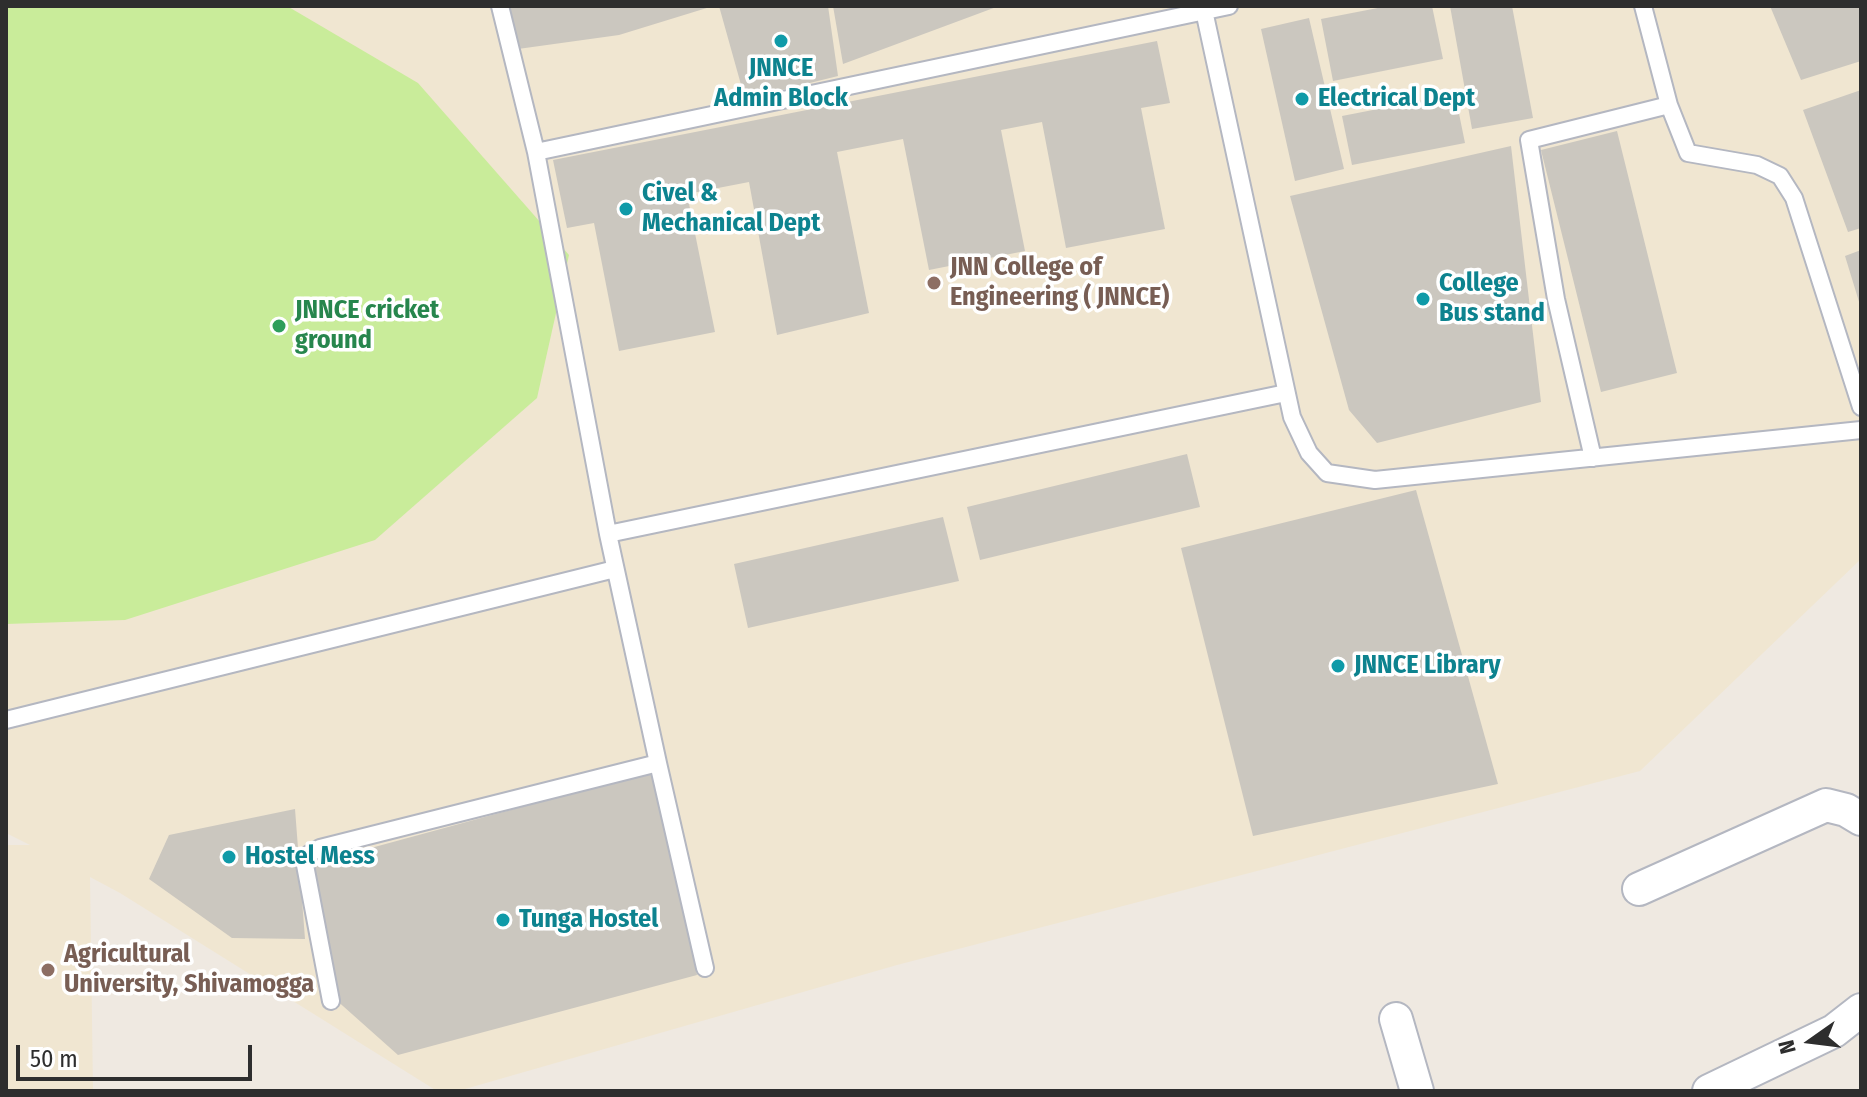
<!DOCTYPE html>
<html>
<head>
<meta charset="utf-8">
<style>
	body { margin:0 }
	#map { position:relative; width:1867px; height:1097px; overflow:hidden; background:#efe9e1; font-family:"Fira Sans Condensed",sans-serif }
	canvas { display:block }
	.frame { position:absolute; inset:0; border:8px solid #2e2e2e; pointer-events:none }
	.north { position:absolute; left:1771px; top:1001px; width:80px; height:80px; -webkit-text-stroke:6px #fff; paint-order:stroke; rotate:256deg; font-size:22px; font-weight:700; line-height:32px; text-align:center; color:#2e2e2e }
	.north::after { content:''; display:block; margin:auto; width:28px; height:36px; background:#2e2e2e; clip-path:polygon(50% 0,100% 100%,50% 72%,0 100%) }
	.scale { position:absolute; left:16px; top:1045px; width:236px; height:36px; box-sizing:border-box; border:4px solid #2e2e2e; border-top:0; padding-left:10px; font-size:24px; line-height:28px; white-space:nowrap; color:#2e2e2e; -webkit-text-stroke:6px #fff; paint-order:stroke }
</style>
</head>
<body>
<div id="map">
<canvas width="1867" height="1097"></canvas>
<div class="frame"></div>
<div class="north">N</div>
<div class="scale">50 m</div>
</div>
<script>
const c = document.querySelector('canvas').getContext('2d');
c.lineJoin = 'round';
function paint(path, color) { c.fillStyle = color; c.fill(path, 'evenodd'); }
const poly = rows => new Path2D(rows.map(r => 'M' + r).join(''));
function strokePath(path, color, width, dash) { c.strokeStyle = color; c.lineWidth = width; c.lineCap = dash ? 'butt' : 'round'; c.setLineDash(dash || []); c.stroke(path); }
function write(font, color, halo, rows, align = 'center') {
  c.font = font + ' "Fira Sans Condensed",sans-serif'; c.lineWidth = 7; c.setLineDash([]); c.textBaseline = 'middle'; c.strokeStyle = halo; c.fillStyle = color; for (const [text, x, y, turn = 0] of rows) {
    c.save(); c.translate(x, y); c.rotate((+turn || 0) * Math.PI / 180); c.textAlign = isNaN(turn) ? turn : align; if (halo) c.strokeText(text, 0, 0); c.fillText(text, 0, 0); c.restore();
  }
}
paint(poly([
	[6,6,1861,6,1861,559,1640,771,897,965,458,1091,437,1091,120,893,90,877,93,1091,6,1091,6,845,30,845,6,833]
]), '#f0e6d1');
paint(poly([
	[6,6,287,6,418,83,569,255,537,398,375,540,125,620,6,624]
]), '#c9ec9a');
paint(poly([
	[508,6,710,6,710,7,619,35,518,49],
	[719,6,828,6,838,76,745,99],
	[833,6,999,6,843,64],
	[1388,6,1432,6,1443,59,1333,81,1321,19],
	[1450,6,1512,6,1533,118,1472,129],
	[1770,6,1861,6,1861,61,1801,80],
	[1309,18,1344,169,1295,181,1261,29],
	[1157,41,1170,103,1141,108,1165,229,1066,248,1042,122,1001,130,1025,251,929,270,903,139,837,152,869,313,777,335,749,182,687,194,715,332,619,351,594,223,567,228,553,160],
	[1861,90,1861,228,1848,232,1803,110],
	[1455,94,1465,143,1352,165,1342,116],
	[1617,131,1677,373,1601,392,1541,150],
	[1511,146,1541,402,1377,443,1349,410,1290,196],
	[1861,250,1861,305,1860,305,1845,256],
	[1187,454,1200,507,980,560,967,507],
	[1416,490,1498,784,1253,836,1181,548],
	[943,517,959,581,748,628,734,564],
	[654,771,697,975,398,1055,334,998,312,864],
	[295,809,305,939,232,938,149,879,169,835]
]), '#cbc7bf');
const lane = poly([
	[500,6,536,152,1229,6],
	[1203,6,1292,417,1309,453,1327,473,1375,480,1861,430],
	[1643,6,1669,105,1688,153,1757,165,1780,176,1794,198,1861,407],
	[1593,458,1556,299,1529,140,1669,105],
	[608,534,1286,393],
	[6,720,615,569],
	[658,763,705,968],
	[331,1001,305,865,309,854,320,848,658,763,608,534,536,152]
]);
const street = poly([
	[1639,889,1826,805,1846,810,1861,819],
	[1396,1019,1417,1091],
	[1709,1091,1834,1031,1861,1010]
]);
strokePath(lane, '#b4b7c1', 20);
strokePath(street, '#b4b7c1', 36);
strokePath(lane, '#fff', 16);
strokePath(street, '#fff', 32);
for (const [x, y, r, color] of [
	[781,41,8,"#0f9aa8"],
	[1302,99,8,"#0f9aa8"],
	[626,209,8,"#0f9aa8"],
	[934,283,8,"#8d6e63"],
	[1423,299,8,"#0f9aa8"],
	[279,326,8,"#2e9e5b"],
	[1338,666,8,"#0f9aa8"],
	[229,857,8,"#0f9aa8"],
	[503,920,8,"#0f9aa8"],
	[48,970,8,"#8d6e63"]
]) { const dot = new Path2D(); dot.arc(x, y, r, 0, 2 * Math.PI); c.fillStyle = color; c.fill(dot); strokePath(dot, '#fff', 3); }
write('bold 26px', '#0d838f', '#fff', [
	["JNNCE",781,69,"center"],
	["Admin Block",781,99,"center"],
	["Electrical Dept",1318,99],
	["Civel &",642,194],
	["Mechanical Dept",642,224],
	["College",1439,284],
	["Bus stand",1439,314],
	["JNNCE Library",1354,666],
	["Hostel Mess",245,857],
	["Tunga Hostel",519,920]
], 'left');
write('bold 26px', '#785e54', '#fff', [
	["JNN College of",950,268],
	["Engineering ( JNNCE)",950,298],
	["Agricultural",64,955],
	["University, Shivamogga",64,985]
], 'left');
write('bold 26px', '#27864d', '#fff', [
	["JNNCE cricket",295,311],
	["ground",295,341]
], 'left');
</script>
</body>
</html>
